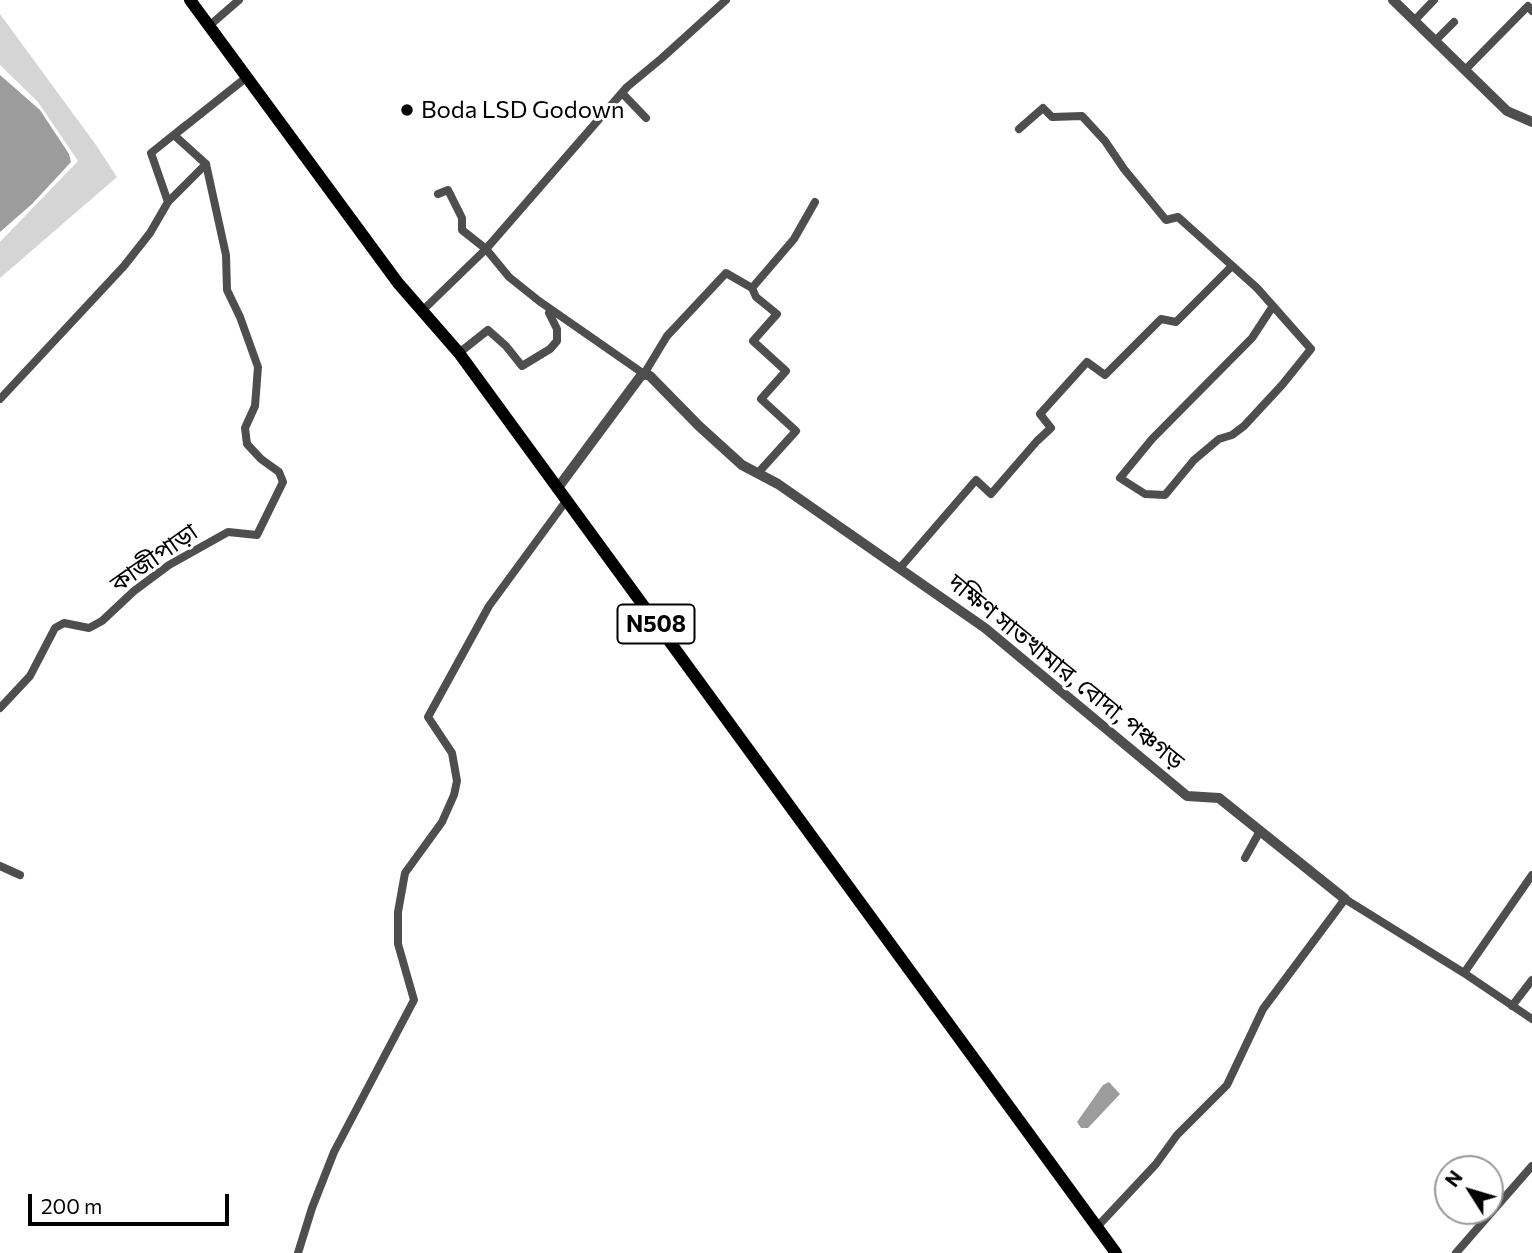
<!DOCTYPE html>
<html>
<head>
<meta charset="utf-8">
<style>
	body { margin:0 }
	#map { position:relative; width:1532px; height:1253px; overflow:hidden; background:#fff; font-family:Commissioner,sans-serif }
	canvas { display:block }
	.north { position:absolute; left:1434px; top:1155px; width:70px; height:70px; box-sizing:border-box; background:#fff; border:2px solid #999; border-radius:50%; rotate:307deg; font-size:19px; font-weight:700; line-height:28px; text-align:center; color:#000 }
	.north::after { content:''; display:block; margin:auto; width:24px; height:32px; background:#000; clip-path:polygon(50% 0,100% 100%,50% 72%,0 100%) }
	.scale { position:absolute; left:28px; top:1194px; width:201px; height:32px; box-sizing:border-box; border:4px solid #000; border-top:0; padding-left:9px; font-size:21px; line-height:24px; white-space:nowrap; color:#000; -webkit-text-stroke:5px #fff; paint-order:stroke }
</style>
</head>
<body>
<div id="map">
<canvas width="1532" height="1253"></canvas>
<div class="north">N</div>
<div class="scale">200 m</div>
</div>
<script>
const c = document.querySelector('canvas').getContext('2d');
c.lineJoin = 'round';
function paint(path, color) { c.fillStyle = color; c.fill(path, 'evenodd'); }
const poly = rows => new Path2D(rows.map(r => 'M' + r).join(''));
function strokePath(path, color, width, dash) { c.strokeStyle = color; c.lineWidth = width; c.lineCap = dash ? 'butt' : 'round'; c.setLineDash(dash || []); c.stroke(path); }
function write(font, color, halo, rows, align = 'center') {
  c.font = font + ' Commissioner,"Noto Sans Bengali",sans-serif'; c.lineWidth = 6; c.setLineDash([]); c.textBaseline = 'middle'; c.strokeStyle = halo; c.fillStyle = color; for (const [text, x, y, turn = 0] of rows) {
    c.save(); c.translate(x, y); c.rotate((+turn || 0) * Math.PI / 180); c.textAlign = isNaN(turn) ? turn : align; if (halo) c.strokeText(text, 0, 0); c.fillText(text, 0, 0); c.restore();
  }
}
paint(poly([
	[0,14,96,145,117,177,0,278,0,242,78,161,38,102,0,65]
]), '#d5d5d5');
paint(poly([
	[0,75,40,110,69,154,71,162,32,204,0,232],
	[1109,1082,1120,1094,1088,1128,1081,1128,1077,1122,1103,1085]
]), '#9c9c9c');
strokePath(poly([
	[1414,21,1434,0],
	[209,26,239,0],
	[1435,41,1454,22],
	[1465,70,1528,6,1532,11],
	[622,93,646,118],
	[1019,129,1043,108,1052,117,1082,116,1105,141,1124,169,1166,220,1178,217,1257,288,1273,306,1311,349,1282,385,1244,426,1232,435,1219,439,1194,460,1165,495,1145,494,1120,478,1152,439,1252,338,1273,306],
	[206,164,174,135,247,77],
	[438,194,448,190,462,218,462,230,486,249,627,87,662,58,726,0],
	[752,288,756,297,777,314,753,341,786,371,761,399,796,431,758,473],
	[422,311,486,249,509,277,539,301,644,374,667,336,726,273,752,288,794,239,815,202],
	[459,353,488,330,506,346,522,366,550,349,557,341,557,329,549,313],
	[0,399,124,266,150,233,168,202,151,153,186,125],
	[900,568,976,480,991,494,1037,441,1051,428,1040,414,1087,362,1105,375,1161,319,1176,322,1232,266],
	[0,708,30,676,55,628,64,623,89,628,102,621,134,591,169,565,228,532,257,535,283,482,279,472,261,459,247,444,245,428,255,406,258,367,240,317,227,290,226,255,206,164,168,202],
	[1245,858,1260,831],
	[0,866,20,875],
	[1464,973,1532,875],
	[1512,1006,1532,980],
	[1097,1227,1156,1164,1177,1135,1227,1085,1263,1009,1345,899,1464,973,1532,1019],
	[298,1253,312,1208,334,1152,414,1000,398,944,398,912,405,873,442,822,454,795,457,781,452,753,428,717,489,606,566,501],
	[1456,1253,1532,1166]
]), '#4e4e4e', 8);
strokePath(poly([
	[1393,0,1507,111,1532,122],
	[557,489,640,377,644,374,650,376,699,426,742,465,778,484,985,628,1187,796,1219,798,1345,899]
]), '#4e4e4e', 10);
strokePath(poly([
	[190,0,398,283,459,353,1116,1253]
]), '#000', 12);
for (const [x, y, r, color] of [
	[407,110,7,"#000"]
]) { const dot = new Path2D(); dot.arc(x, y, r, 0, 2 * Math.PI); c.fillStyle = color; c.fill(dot); strokePath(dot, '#fff', 2.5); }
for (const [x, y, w] of [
	[656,624,77]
]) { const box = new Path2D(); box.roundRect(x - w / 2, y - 19.5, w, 39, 5); c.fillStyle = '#fff'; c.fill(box); strokePath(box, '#000', 2); }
write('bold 23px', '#000', null, [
	["N508",656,624]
]);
write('24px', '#000', '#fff', [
	["Boda LSD Godown",421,110]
], 'left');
write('24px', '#000', '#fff', [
	["কাজীপাড়া",154,558,-35],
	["দক্ষিণ সাতখামার, বোদা, পঞ্চগড়",1066,672,39]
]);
</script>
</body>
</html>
